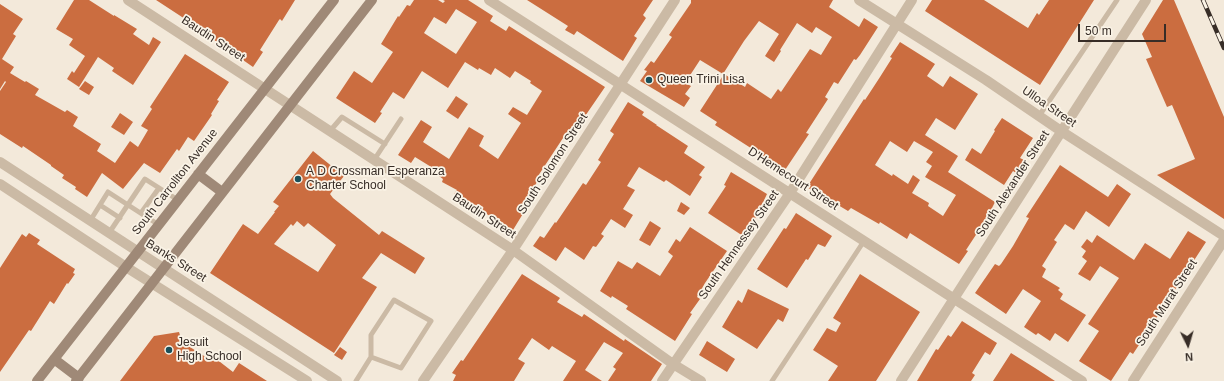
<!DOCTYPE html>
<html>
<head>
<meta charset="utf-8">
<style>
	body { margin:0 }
	#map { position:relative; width:1224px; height:381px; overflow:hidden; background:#f3e9da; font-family:Helvetica,sans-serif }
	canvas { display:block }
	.north { position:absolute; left:1168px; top:325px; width:40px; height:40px; -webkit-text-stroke:3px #faf3e6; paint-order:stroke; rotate:175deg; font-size:11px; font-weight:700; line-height:16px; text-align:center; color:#372d27 }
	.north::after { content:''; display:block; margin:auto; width:14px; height:18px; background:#372d27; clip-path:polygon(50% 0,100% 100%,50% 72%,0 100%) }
	.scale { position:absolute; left:1078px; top:24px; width:88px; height:18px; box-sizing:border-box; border:2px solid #372d27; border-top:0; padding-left:5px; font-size:12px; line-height:14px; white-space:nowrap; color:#372d27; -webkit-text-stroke:3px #faf3e6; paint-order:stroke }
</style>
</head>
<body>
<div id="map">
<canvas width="1224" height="381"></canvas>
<div class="north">N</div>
<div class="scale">50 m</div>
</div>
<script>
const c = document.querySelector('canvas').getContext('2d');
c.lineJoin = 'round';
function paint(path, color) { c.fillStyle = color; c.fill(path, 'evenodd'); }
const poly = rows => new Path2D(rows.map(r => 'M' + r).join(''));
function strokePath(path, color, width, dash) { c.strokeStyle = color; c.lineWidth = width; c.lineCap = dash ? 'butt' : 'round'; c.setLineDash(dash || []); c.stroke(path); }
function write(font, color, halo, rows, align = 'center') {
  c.font = font + ' Helvetica,sans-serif'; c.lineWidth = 3.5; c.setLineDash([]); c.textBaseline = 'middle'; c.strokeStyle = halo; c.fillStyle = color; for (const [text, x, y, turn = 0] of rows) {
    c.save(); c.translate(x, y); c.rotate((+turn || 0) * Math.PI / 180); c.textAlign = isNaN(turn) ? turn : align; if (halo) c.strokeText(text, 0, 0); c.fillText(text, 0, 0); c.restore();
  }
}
paint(poly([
	[74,0,89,0,114,16,114,15,137,29,133,34,149,45,153,37,161,42,133,85,112,71,114,68,98,57,79,87,67,79,72,71,74,73,85,56,69,45,73,39,56,29],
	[156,0,295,0,282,21,280,19,279,20,260,50,263,52,253,67,207,35,208,34],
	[414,0,438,0,443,3,445,1,443,0,468,0,493,16,490,21,506,31,509,26,605,87,568,141,563,138,538,176,540,177,531,192,535,194,513,230,454,194,457,190,442,182,443,179,439,176,441,173,415,157,411,163,398,155,421,120,432,127,423,142,449,159,469,127,484,136,479,146,498,159,521,123,508,114,513,107,527,115,542,91,530,83,531,81,515,71,510,78,495,68,491,75,479,68,478,70,465,62,448,88,422,71,404,99,393,92,380,112,382,113,375,123,336,98,354,71,372,83,393,52,381,44,398,16,399,17,407,5,410,6],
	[456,9,477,22,456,54,424,33,434,17,446,24],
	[527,0,653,0,643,15,646,18,634,36,637,38,623,61,577,31,574,35,565,30,568,26],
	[691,0,833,0,829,7,859,27,864,18,878,27,860,55,856,60,854,59,838,84,834,82,825,97,828,99,806,133,809,134,785,170,715,125,717,122,700,111,724,74,745,87,747,83,771,99,778,89,781,92,810,49,821,55,832,37,816,27,812,33,797,23,780,50,781,51,774,62,765,56,779,34,759,21,744,41,723,74,700,60,685,83,691,86,685,94,690,98,684,107,640,81,647,71,644,70,651,61,654,63,672,37,669,35,691,3],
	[932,0,984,0,1028,28,1037,13,1039,15,1049,0,1094,0,1040,85,925,11],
	[1163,0,1174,0,1224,117,1224,219,1157,175,1195,159,1172,105,1167,107,1146,59,1152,57,1142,34],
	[0,4,23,19,13,34,16,36,2,59,14,67,10,73,25,82,26,81,39,89,35,95,65,112,67,110,78,117,73,126,101,144,97,151,115,163,130,141,138,147,148,130,141,126,152,109,150,107,185,54,229,82,217,100,219,101,211,114,212,115,194,141,188,137,179,151,177,149,160,173,144,163,123,189,102,173,87,197,75,189,76,187,62,178,64,175,51,166,51,165,23,146,22,148,0,134,0,91,6,82,5,81,0,89],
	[900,42,935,64,927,76,943,87,950,76,978,94,955,130,936,118,925,135,958,156,948,172,995,202,987,218,966,250,968,251,959,264,910,233,907,239,880,222,879,224,851,208,848,211,838,205,837,207,807,187,864,99,865,100,880,77,892,58,890,57],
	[890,141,907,152,914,141,933,152,926,162,932,166,925,177,956,195,943,216,928,206,929,203,912,193,920,180,913,175,908,184,893,174,892,176,875,165],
	[85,81,94,87,89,95,79,89],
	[456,96,468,104,458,119,446,111],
	[628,102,644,112,642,115,657,125,656,125,688,146,684,153,705,167,699,175,702,177,690,196,666,180,664,182,639,167,627,186,635,190,623,209,633,215,625,228,611,219,601,234,604,236,596,247,593,246,584,260,565,247,556,261,533,246,540,236,544,238,555,222,556,223,583,183,586,185,601,162,598,160,614,134,610,131],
	[120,113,133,122,124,135,111,127],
	[1002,118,1033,138,1020,158,1024,160,1016,173,1013,171,1004,185,965,160,972,148,981,154,995,131,994,130],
	[313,151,344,176,330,194,333,198,379,235,382,231,425,258,415,274,381,253,362,278,377,287,334,353,210,273,243,224,258,234,275,212,274,212,279,206,273,202],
	[297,221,304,227,308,223,336,245,318,272,274,244,291,224,293,226],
	[1060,165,1108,197,1117,184,1131,194,1109,227,1086,211,1074,230,1065,224,1054,240,1057,242,1042,266,1046,269,1042,277,1060,288,1058,290,1063,294,1060,299,1086,315,1068,342,1055,333,1050,341,1038,333,1036,335,1024,327,1041,301,1023,289,1006,314,975,293,995,264,999,266,1001,264,1013,246,1029,218,1026,217],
	[731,172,767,194,756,217,743,236,708,213,726,186,724,185],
	[681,202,690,208,684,215,677,211],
	[796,213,832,236,825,247,818,244,808,260,806,259,787,288,757,269,784,228,786,229],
	[650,221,661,228,650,246,639,240],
	[690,227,727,251,705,283,697,297,700,299,690,313,692,314,675,341,626,309,628,306,612,296,611,298,600,291,618,261,632,269,637,262,660,276,673,256,668,252,676,239,680,242],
	[1188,231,1206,242,1133,354,1130,352,1111,381,1079,361,1099,331,1088,324,1119,278,1100,266,1090,281,1078,274,1087,261,1082,257,1086,251,1081,247,1087,239,1092,243,1097,235,1134,260,1145,243,1170,259],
	[29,233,40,240,37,244,75,269,73,273,75,274,68,284,67,283,54,304,50,301,31,331,29,330,0,372,0,268,22,234,26,237],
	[522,274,560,298,557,302,582,317,584,314,624,341,625,339,662,364,651,381,608,381,616,369,613,367,623,353,604,342,585,370,602,381,563,381,576,361,552,346,549,350,532,338,518,359,525,363,514,381,453,381,456,375,452,373,461,360,463,361],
	[860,274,920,312,876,381,828,381,838,366,813,350,827,328,836,332,841,323,833,318],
	[748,289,789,309,783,322,778,319,757,349,722,327,738,300,742,303],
	[962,321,997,343,990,355,985,352,972,373,975,375,971,381,917,381,936,349,938,350,948,335,951,337],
	[179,332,182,342,212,361,215,358,233,372,239,363,267,381,120,381,154,336],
	[707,341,735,359,727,372,699,355],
	[340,347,347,352,342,360,334,355],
	[1011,353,1035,368,1055,381,993,381]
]), '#cb6d40');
strokePath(poly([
	[157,246,165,251]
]), '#b7a490', 2, [2, 2]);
strokePath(poly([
	[1039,116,1117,0],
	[330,131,342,117,385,144],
	[374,160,401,119],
	[100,205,120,218],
	[141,213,159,188],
	[90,221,108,192,159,225],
	[109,233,145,179,178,200],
	[356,381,371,357,371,335,394,300,431,321,401,368,371,357],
	[772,381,864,241]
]), '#cbbaa5', 5);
strokePath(poly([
	[128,0,513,250,673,364,701,381],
	[489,0,1082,381],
	[859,0,986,80,1061,131,1224,236],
	[0,162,337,381],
	[0,184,126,267,307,381],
	[423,381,513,250,675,0],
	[662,381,790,193,912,0],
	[901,381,1146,0],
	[1133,381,1224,240]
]), '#cbbaa5', 10);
strokePath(poly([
	[198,174,222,192],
	[54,359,79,378],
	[37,381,334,0],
	[76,381,372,0]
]), '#9f8977', 10);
const rail = poly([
	[1203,0,1224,48]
]);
strokePath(rail, '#372d27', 4.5);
strokePath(rail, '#faf3e6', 3, [9]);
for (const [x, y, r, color] of [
	[649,80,4,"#1b505a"],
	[298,179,4,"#1b505a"],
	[169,350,4,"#1b505a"]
]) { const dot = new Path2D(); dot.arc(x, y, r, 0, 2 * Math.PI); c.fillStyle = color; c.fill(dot); strokePath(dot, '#faf3e6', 1.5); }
write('12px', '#372d27', '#faf3e6', [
	["Baudin Street",213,39,33],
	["Ulloa Street",1049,107,34],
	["South Solomon Street",553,164,-57],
	["D'Hemecourt Street",793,179,33],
	["South Carrollton Avenue",175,182,-52],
	["South Alexander Street",1013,184,-57],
	["Baudin Street",484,216,33],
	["South Hennessey Street",739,245,-55],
	["Banks Street",176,261,32],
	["South Murat Street",1167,303,-57]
]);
write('12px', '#372d27', '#faf3e6', [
	["Queen Trini Lisa",657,80],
	["A D Crossman Esperanza",306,172],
	["Charter School",306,186],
	["Jesuit",177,343],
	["High School",177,357]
], 'left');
</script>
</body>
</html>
